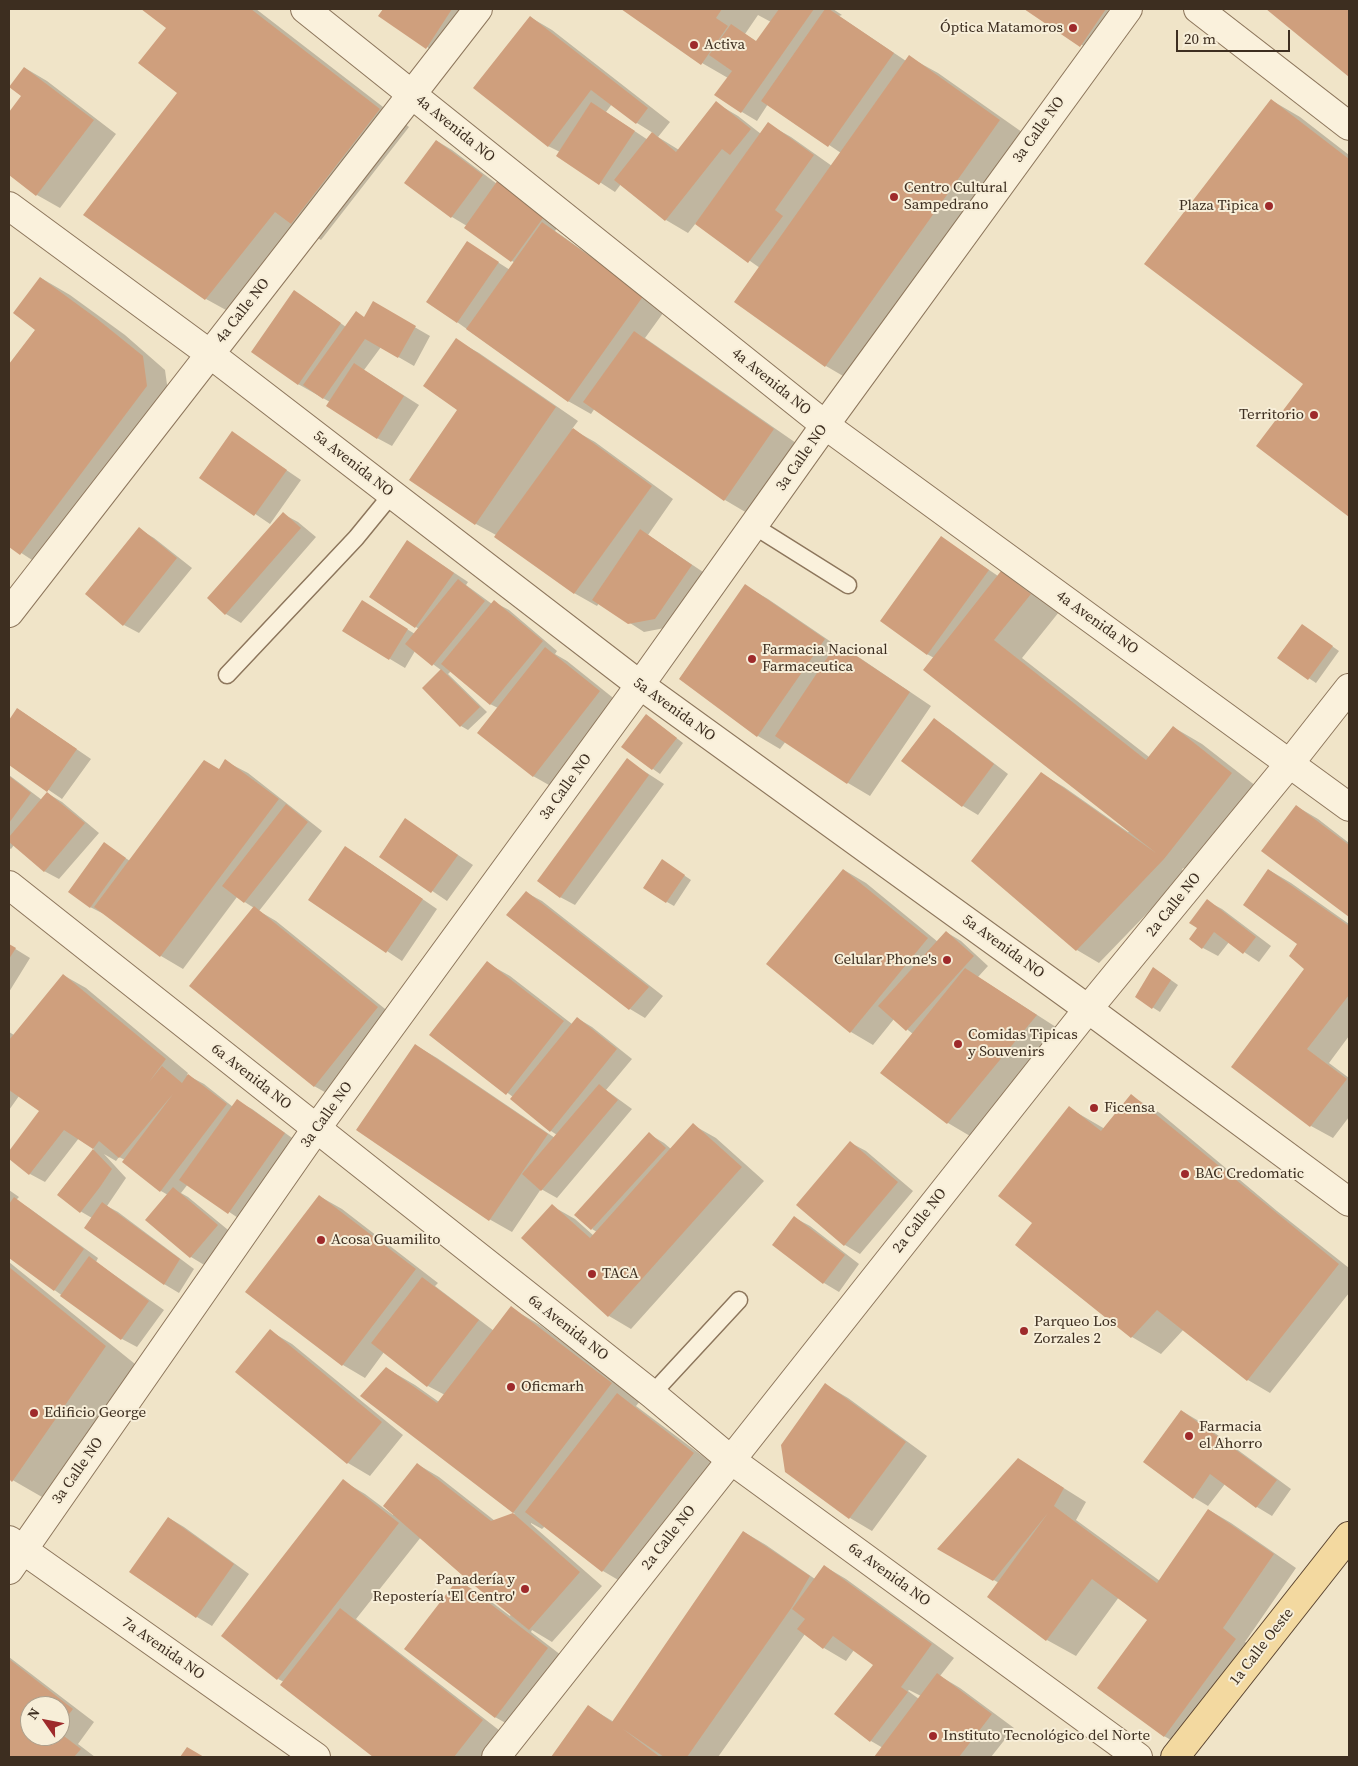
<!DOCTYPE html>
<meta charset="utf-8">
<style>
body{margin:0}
#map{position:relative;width:1358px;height:1766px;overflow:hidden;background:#f0e4c8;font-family:"Source Serif 4",serif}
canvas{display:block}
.frame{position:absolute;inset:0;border:10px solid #3d2e20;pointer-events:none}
.north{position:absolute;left:20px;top:1696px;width:50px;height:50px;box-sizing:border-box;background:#f7eed8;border:1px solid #ada18e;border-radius:50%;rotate:303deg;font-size:14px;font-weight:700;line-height:20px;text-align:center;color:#3d2e20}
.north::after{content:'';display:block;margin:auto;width:18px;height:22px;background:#9e2a2b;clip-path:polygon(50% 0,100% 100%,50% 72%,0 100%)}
.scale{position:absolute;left:1176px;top:30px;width:114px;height:22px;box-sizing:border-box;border:2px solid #3d2e20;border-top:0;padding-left:6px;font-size:15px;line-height:18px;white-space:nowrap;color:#3d2e20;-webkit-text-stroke:4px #f7eed8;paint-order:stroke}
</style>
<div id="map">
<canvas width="1358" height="1766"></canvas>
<div class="frame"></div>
<div class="north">N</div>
<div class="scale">20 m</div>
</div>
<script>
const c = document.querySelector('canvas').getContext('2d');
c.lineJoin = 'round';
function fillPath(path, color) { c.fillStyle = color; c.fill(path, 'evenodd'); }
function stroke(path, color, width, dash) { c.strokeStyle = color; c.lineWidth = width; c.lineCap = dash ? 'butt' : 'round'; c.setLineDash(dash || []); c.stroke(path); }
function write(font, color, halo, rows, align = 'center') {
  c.font = font + ' "Source Serif 4",serif'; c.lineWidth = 4; c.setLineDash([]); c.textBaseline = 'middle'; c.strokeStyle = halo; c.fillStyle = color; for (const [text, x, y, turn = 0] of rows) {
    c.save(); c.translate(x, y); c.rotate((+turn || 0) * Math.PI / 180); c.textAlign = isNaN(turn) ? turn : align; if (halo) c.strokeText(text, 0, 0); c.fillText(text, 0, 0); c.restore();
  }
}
fillPath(new Path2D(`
 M143,9H256L409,127L321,240L303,229L235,315L206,299L179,93L168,28Z
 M384,9H473L441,56L379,16Z
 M623,9H833L842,15L839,16L906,61L909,57L938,73L1029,137L855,383L826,366L736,302L760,268L696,223L688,233L666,220L621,184L615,192L558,155L560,152L548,146L530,17L552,30L670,122L658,137L679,150L716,103L738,116L761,134L768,124L791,137L832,166L841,153L768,104L757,121L742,112L716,95L728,78L702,63ZM758,15L771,22L757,42L745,34ZM612,104L637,123L653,133L648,140L606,112Z
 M1026,9H1106L1120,19L1096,54Z
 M1268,9H1349V75Z
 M25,68L47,81L116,134L60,208L37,195L9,174V114L23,96Z
 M1271,100L1300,117L1349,155V515L1258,446L1305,384Z
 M437,141L452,150L497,184L560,223L555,231L666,309L645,338L796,443L747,513L725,500L595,408L591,414L568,401L457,322L468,243L510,270L515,263L465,228L467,226L452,217L406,183Z
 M41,278L70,295L125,335L165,370L169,399L49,571L9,545V366L36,329Z
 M309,301L346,327L365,318L373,303L430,336L414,366L381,347L364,370L419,405L392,446L377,438L330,402L298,384Z
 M456,340L479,353L578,421L572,429L595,442L673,499L648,535L706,574L670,627L644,632L599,603L597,606L574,593L496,535L476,524L411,479L459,410Z
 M232,433L301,480L270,524L201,477Z
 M283,514L298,522L316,537L241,623L226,614L208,598Z
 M139,529L154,538L192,568L139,633L124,625Z
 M942,538L998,576L1001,572L1030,589L1059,612L1022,658L1149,757L1173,727L1202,744L1261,790L1194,875L1183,868L1182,870L1186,873L1099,963L1077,950L1042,774L1064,787L1128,832L1130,831L934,658L927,654Z
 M408,542L468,582L466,585L492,604L494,602L509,610L557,651L555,654L567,661L622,705L556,789L533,776L498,708L490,704L451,671L448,674L487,712L468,730L461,726L441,670L415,651L405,668L390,659L377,611L415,634L419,629L371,597Z
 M746,586L768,599L837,646L838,645L860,658L931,706L870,796L848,783L786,741L780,749L758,736L680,678Z
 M1309,630L1339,651L1316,683L1279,658Z
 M18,709L91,759L62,799L9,763V722Z
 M653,720L683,743L660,774L622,747Z
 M934,720L949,729L1008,774L978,815L963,806L903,761Z
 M627,760L664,784L575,905L560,897Z
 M225,761L248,773L322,831L259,911L276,921L400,1021L337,1099L314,1086L254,908L237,897L183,969L161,956L106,915L90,907L104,844L130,861L220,770Z
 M9,775L42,800L47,793L62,802L99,833L59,879L44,871L14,845L11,849L9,848Z
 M1296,806L1318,819L1349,843V916L1263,851Z
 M406,820L473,865L447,901L381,856Z
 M360,856L437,909L402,961L310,900Z
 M669,865L691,880L674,906L667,902Z
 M844,870L866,883L938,942L946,932L961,941L988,966L978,977L1059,1029L970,1136L948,1123L882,1072L913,1034L894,1019L873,1045L851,1032Z
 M1269,870L1291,883L1349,924V1036L1329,1063L1349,1078V1117L1333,1138L1311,1126L1233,1067L1306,969L1299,944Z
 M527,893L542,901L663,996L645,1018L630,1009L508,915Z
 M1207,901L1222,909L1271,946L1259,962L1229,942L1218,956L1203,948L1198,928Z
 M9,945L30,958L9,992Z
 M487,963L510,976L572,1024L577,1018L592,1027L632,1059L606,1090L632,1109L557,1198L541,1189L512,1232L489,1219L415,1045L437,1058L555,1138L557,1135L551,1131L513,1097L431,1035Z
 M1161,973L1178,985L1160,1012L1136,997Z
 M63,975L86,988L188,1073L187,1075L204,1084L233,1107L237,1101L252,1109L299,1143L244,1222L188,1184L181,1193L188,1197L233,1234L206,1266L191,1257L147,1220L168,1195L161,1191L125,1160L119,1157L116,1161L104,1154L126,1178L107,1206L118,1212L194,1269L179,1293L164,1284L86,1227L92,1218L80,1211L58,1194L94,1149L79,1138L45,1182L30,1174L9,1157V1153L41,1111L19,1096L9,1110V1032L14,1035Z
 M1131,1096L1160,1113L1277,1211L1349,1268V1293L1270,1393L1248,1380L1184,1329L1161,1354L1132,1337L1034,1223L1069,1108L1105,1129Z
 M693,1125L716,1138L764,1181L631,1329L609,1316L552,1206L575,1219L594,1236L597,1232L592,1229L649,1134L664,1143L671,1149Z
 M851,1143L866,1151L913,1191L860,1254L845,1245Z
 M9,1190L19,1197L16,1200L29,1208L98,1258L96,1262L164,1310L137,1347L122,1339L9,1257Z
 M319,1196L342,1209L438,1283L435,1286L494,1331L511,1308L540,1325L640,1401L636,1406L716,1466L625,1584L603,1571L545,1526L542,1529L531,1523V1524L602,1586L552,1642L532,1630L531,1632L570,1662L518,1730L495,1717L458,1581L481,1594L510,1616L511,1614L421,1537L356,1619L504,1734L486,1757H375L282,1685L284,1682L278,1679L343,1481L365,1494L393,1515L417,1464L439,1477L495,1521L515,1514L362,1396L386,1368L415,1385L439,1402L445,1395L428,1386L384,1352L365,1378L343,1365Z
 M795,1218L810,1226L859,1264L839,1292L824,1283Z
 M9,1262L135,1364L42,1497L9,1478Z
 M270,1331L292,1344L403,1435L370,1476L348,1463L237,1372Z
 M826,1385L848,1398L927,1456L872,1531L850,1518Z
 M1182,1411L1197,1420L1291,1489L1272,1516L1257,1507L1225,1484L1208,1506L1193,1497Z
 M1019,1460L1086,1502L1076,1520L1160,1581L1209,1510L1231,1523L1296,1568L1245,1642L1252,1647L1193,1753L1164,1736L1149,1620L1119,1597L1076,1656L1047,1640L999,1583L939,1548Z
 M169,1518L184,1527L249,1574L212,1626L197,1617L131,1571Z
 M744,1532L766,1545L815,1579L824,1566L846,1579L954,1658L940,1676L960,1688L1014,1728L991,1757H876L883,1748L871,1741L874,1665L854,1650L846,1661L824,1648L805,1634L718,1757H552L589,1707L614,1722ZM909,1690L921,1696L919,1699L908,1691Z
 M9,1657L94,1722L78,1744L95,1757H9ZM30,1706H60V1736H30Z`), '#0003');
fillPath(new Path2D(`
 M141,9H251L380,109L291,224L275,212L205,300L83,215L177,93L138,63L166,28Z
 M383,9H452L426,49L378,16Z
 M621,9H722L716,18L728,26L701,65Z
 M779,9H814L741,113L714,95L732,71L709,55L731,24L756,41Z
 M825,9H829L894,53L828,147L761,101Z
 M1024,9H1106L1080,47Z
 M1266,9H1349V77Z
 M530,16L648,108L636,124L591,90L548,147L473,88Z
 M909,55L1000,120L825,367L734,302Z
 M24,67L94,120L36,196L9,175V112L21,96L9,87Z
 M1271,99L1349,159V517L1256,446L1303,384L1144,264Z
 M716,101L751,129L730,155L722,149L665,221L614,180L652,132L676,152Z
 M591,102L635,131L599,185L556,156Z
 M768,122L814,155L775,210L783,216L748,263L695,224Z
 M436,140L483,175L451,218L404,183Z
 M498,180L546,214L511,262L464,228Z
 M542,222L644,295L568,402L466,329Z
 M467,241L499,262L457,323L426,302Z
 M40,277L96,318L143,356L147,386L20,555L9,547V364L35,330L13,313Z
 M294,290L341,323L298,385L251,352Z
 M373,301L416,326L398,358L365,339L323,399L303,385L356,311L364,317Z
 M634,331L774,429L724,501L583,402Z
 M456,338L556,407L475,525L409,480L457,410L423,386Z
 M354,363L404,396L377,439L326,406Z
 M573,428L652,486L574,594L494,537Z
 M232,431L287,470L254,516L199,478Z
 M283,512L301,528L225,615L207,598Z
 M139,527L177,558L123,626L85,594Z
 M640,529L692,565L655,619L628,624L592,600Z
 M941,536L989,570L927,655L880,621Z
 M407,540L454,573L415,628L369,597Z
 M1001,571L1031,594L994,640L1146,760L1173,726L1232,773L1164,859L1076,951L971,861L1041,772L1156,853L923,670Z
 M458,579L485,601L432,666L405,644Z
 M745,584L825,639L757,737L679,679Z
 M362,600L408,629L389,660L342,631Z
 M494,600L543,641L490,705L441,664Z
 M1302,624L1333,646L1308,680L1277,658Z
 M837,643L910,692L847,784L775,736Z
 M545,647L600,691L533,777L477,733Z
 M441,669L480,707L460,727L422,688Z
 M17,708L77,749L47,792L85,823L44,872L9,842V837L47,792L9,765V720Z
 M646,714L677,738L652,770L621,747Z
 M934,718L994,764L962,807L901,761Z
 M627,758L649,775L560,898L537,881Z
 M225,759L279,799L160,957L94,907L204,760L219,769Z
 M9,776L31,793L9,823Z
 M286,804L308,822L244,903L222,886Z
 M1296,805L1349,845V917L1261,851Z
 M405,818L458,855L431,893L379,857Z
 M104,842L126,858L90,908L68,892Z
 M345,846L423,899L386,953L308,900Z
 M662,859L685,875L666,903L643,888Z
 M843,869L928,938L850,1033L766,964Z
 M1268,869L1349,926V995L1307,1049L1347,1079L1310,1127L1231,1067L1304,969L1289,956L1297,944L1243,905Z
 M526,891L649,987L629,1010L506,915Z
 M1207,899L1256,937L1243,954L1214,932L1202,949L1189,939L1197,928L1189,923Z
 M254,906L378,1007L314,1087L189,986Z
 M946,931L974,956L906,1031L878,1006Z
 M9,944L16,948L9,959Z
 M487,961L564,1021L506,1095L429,1035Z
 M1153,967L1171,980L1152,1009L1135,997Z
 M965,968L1037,1015L947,1124L880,1073Z
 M63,974L166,1059L149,1082L162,1066L182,1083L188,1074L227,1104L160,1192L122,1162L173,1094L119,1158L99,1141L93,1149L64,1130L29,1175L9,1159V1151L39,1111L9,1090V1040Z
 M577,1017L617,1049L550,1132L510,1099Z
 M415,1044L548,1134L489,1221L356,1130Z
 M599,1084L618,1100L541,1191L522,1174Z
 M1131,1094L1339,1264L1247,1381L1157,1310L1131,1338L1015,1245L1032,1223L998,1196L1069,1106L1101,1131Z
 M237,1099L285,1133L228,1214L179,1180Z
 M693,1123L742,1167L608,1317L521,1238L552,1204L590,1238Z
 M649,1132L666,1148L591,1230L574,1215Z
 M850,1141L898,1182L844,1246L796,1205Z
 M93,1149L112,1169L100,1187L80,1213L57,1195Z
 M173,1187L218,1225L190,1258L145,1220Z
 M319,1195L416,1269L342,1366L245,1292Z
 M14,1197L84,1249L54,1291L9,1258V1204Z
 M102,1202L180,1259L164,1285L84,1228Z
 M794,1216L845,1255L823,1284L772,1245Z
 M89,1256L149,1301L121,1340L60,1296Z
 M9,1267L106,1346L12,1482L9,1479Z
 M422,1277L479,1320L427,1387L371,1343Z
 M511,1306L612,1383L513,1513L360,1396L386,1367L437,1403Z
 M270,1329L382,1422L347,1464L235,1372Z
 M825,1383L906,1442L849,1519L785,1472L781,1445Z
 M617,1393L694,1453L602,1572L525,1512Z
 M1181,1410L1277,1480L1256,1508L1210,1474L1193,1499L1143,1462Z
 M1018,1458L1064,1488L1054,1506L1157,1583L1208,1509L1274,1554L1223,1628L1236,1639L1164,1737L1097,1688L1147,1620L1092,1579L1046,1641L987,1597L1048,1513L993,1581L937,1549Z
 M417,1463L491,1521L513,1513L580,1572L529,1630L470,1582L383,1506Z
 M343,1479L399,1523L277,1680L221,1636Z
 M168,1517L234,1564L196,1618L129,1572Z
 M743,1531L810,1576L792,1607L687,1757H664L623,1729L660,1757H551L588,1705L612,1722Z
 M824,1565L932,1644L901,1687L908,1692L870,1742L834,1714L873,1665L833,1636L823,1649L797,1629L805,1619L792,1609Z
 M458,1579L548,1648L495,1718L404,1649Z
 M340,1608L483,1720L454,1757H373L280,1685Z
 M9,1659L73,1709L60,1726V1706H30V1736H60V1733L81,1749L74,1757H9Z
 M937,1673L992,1714L959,1757H874Z
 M187,1747L204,1757H180Z`), '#cf9f7d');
const service = new Path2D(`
 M754,526L848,585
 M227,675L356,538L392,494
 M652,1394L739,1300`);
const minor = new Path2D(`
 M305,9L825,425L1349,807
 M9,206L210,354L640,685L1088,1009L1349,1202
 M9,613L478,9
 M9,1540L316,1757
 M9,1570L316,1129L640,685L825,425L1128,9
 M496,1757L1088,1009L1290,763L1349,688`);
const tertiary = new Path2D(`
 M1198,9L1349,126
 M9,885L652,1394L731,1460L1138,1757`);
const primary = new Path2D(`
 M1175,1757L1349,1536`);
stroke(service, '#8d765c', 19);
stroke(minor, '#8d765c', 30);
stroke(tertiary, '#8d765c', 30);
stroke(primary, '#5b4430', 30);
stroke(service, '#faf1dc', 16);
stroke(minor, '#faf1dc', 28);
stroke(tertiary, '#faf1dc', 28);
stroke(primary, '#f3d9a0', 28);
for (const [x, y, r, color] of [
 [1073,28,5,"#9e2a2b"],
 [694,45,5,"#9e2a2b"],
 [894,197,5,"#9e2a2b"],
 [1269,206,5,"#9e2a2b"],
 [1314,415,5,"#9e2a2b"],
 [752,659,5,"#9e2a2b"],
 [947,960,5,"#9e2a2b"],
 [958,1044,5,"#9e2a2b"],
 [1094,1108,5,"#9e2a2b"],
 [1185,1174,5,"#9e2a2b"],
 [321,1240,5,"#9e2a2b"],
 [592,1274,5,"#9e2a2b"],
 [1024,1331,5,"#9e2a2b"],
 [511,1387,5,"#9e2a2b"],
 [34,1413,5,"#9e2a2b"],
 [1189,1436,5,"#9e2a2b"],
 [525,1589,5,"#9e2a2b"],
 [933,1736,5,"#9e2a2b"]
]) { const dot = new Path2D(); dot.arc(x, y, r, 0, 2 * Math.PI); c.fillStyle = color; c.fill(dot); stroke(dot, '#f7eed8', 2); }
write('15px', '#3d2e20', '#f7eed8', [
 ["Óptica Matamoros",1063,28,"right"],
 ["Activa",704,45],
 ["Centro Cultural",904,188],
 ["Sampedrano",904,205],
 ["Plaza Tipica",1259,206,"right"],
 ["Territorio",1304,415,"right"],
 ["Farmacia Nacional",762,650],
 ["Farmaceutica",762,667],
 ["Celular Phone's",937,960,"right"],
 ["Comidas Tipicas",968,1035],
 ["y Souvenirs",968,1052],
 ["Ficensa",1104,1108],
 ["BAC Credomatic",1195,1174],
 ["Acosa Guamilito",331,1240],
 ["TACA",602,1274],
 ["Parqueo Los",1034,1322],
 ["Zorzales 2",1034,1339],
 ["Oficmarh",521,1387],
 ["Edificio George",44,1413],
 ["Farmacia",1199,1427],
 ["el Ahorro",1199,1444],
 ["Panadería y",515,1580,"right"],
 ["Repostería 'El Centro'",515,1597,"right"],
 ["Instituto Tecnológico del Norte",943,1736]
], 'left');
write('15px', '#3d2e20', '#f7eed8', [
 ["4a Avenida NO",455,129,39],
 ["3a Calle NO",1039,130,-54],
 ["4a Calle NO",243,311,-52],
 ["4a Avenida NO",771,382,39],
 ["3a Calle NO",802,458,-55],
 ["5a Avenida NO",353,464,38],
 ["4a Avenida NO",1097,623,36],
 ["5a Avenida NO",674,710,36],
 ["3a Calle NO",566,787,-54],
 ["2a Calle NO",1174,905,-51],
 ["5a Avenida NO",1003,947,36],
 ["6a Avenida NO",251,1077,38],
 ["3a Calle NO",327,1115,-54],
 ["2a Calle NO",920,1221,-52],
 ["6a Avenida NO",568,1328,38],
 ["3a Calle NO",78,1471,-55],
 ["2a Calle NO",669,1538,-52],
 ["6a Avenida NO",889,1575,36],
 ["1a Calle Oeste",1262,1647,-52],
 ["7a Avenida NO",163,1649,35]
]);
</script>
